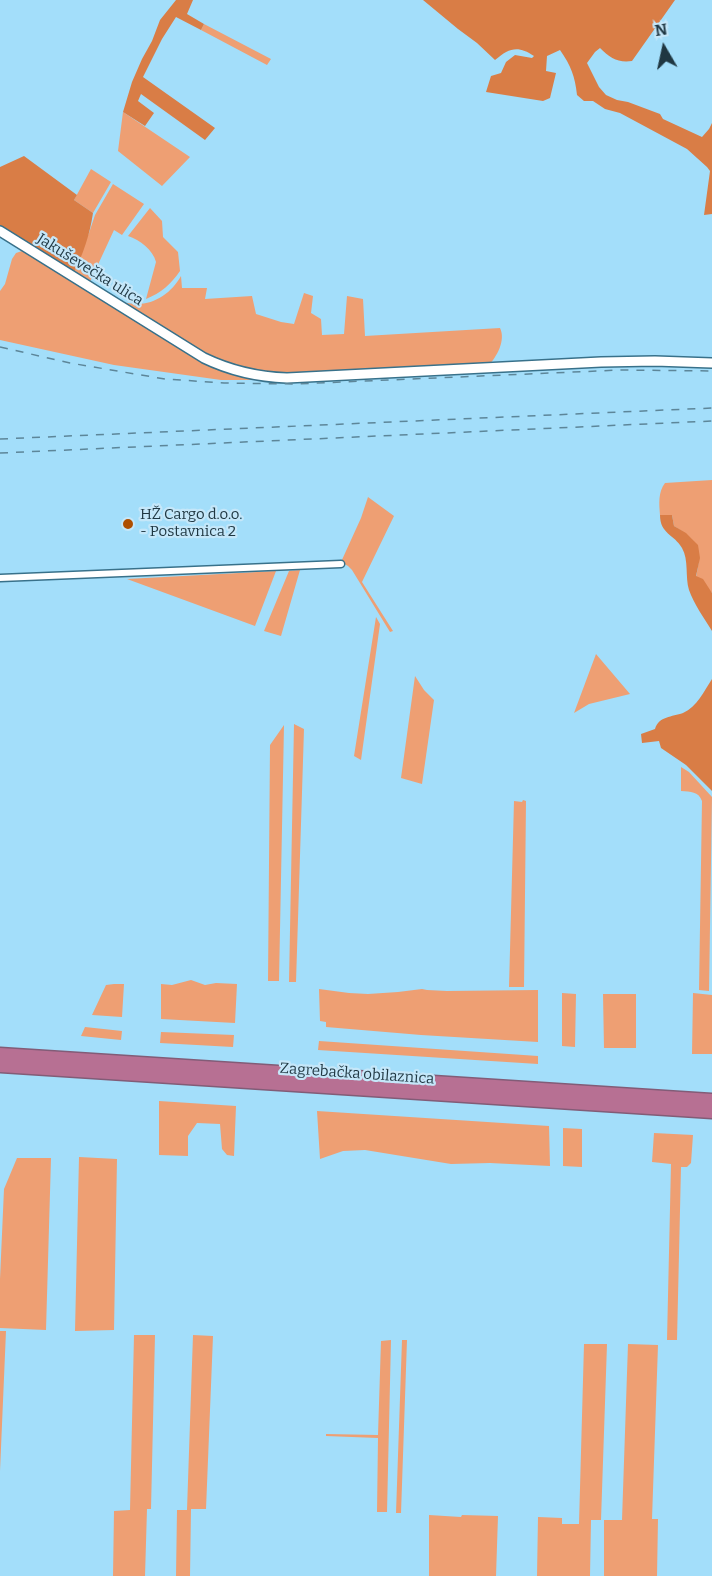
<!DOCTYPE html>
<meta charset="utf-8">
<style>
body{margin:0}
#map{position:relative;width:712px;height:1576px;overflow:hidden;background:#a3defa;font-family:Bitter,serif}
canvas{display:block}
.north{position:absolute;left:634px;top:18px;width:60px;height:60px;-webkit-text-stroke:4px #c5e7f9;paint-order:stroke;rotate:351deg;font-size:16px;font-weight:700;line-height:24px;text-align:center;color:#1f3742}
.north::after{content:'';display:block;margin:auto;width:21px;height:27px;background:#1f3742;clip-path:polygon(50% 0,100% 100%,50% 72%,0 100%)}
</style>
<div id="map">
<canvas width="712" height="1576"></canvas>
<div class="north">N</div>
</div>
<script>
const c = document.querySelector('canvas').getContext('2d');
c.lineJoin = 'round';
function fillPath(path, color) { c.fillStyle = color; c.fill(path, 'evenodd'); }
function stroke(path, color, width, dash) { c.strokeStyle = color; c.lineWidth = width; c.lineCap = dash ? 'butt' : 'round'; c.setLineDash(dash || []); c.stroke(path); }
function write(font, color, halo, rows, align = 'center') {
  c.font = font + ' Bitter,serif'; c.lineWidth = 4.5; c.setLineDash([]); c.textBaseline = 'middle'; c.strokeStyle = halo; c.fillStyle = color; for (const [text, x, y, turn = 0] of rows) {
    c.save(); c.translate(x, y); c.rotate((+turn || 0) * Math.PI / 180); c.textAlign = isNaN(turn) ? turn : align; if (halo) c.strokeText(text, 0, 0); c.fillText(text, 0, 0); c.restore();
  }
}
fillPath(new Path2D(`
 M204,24L271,59L267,65L201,30Z
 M123,112L190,157L162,186L118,151Z
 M91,169L111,182L93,213L74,200Z
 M113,184L144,204L122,235L114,230L89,284L70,272L89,233L95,215Z
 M150,208L162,221L163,237L178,252L180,271C171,284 161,293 146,299L156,262C153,250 140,240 128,236Z
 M25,250L207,362L277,380H221L114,365L0,340V291L5,284L12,259L16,253Z
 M181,276L182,288H207L205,299L252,296L256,314L281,322L294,324L304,293L313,296L311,313L321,319L322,335L344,334L347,296L363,299L365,336L500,328C506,340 497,357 488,366L289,375L245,370L208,356L117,302C124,302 131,304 137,304C156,304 172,292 181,276Z
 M712,480V593L696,577C703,548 698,541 674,526L672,515H660C659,504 658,492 665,483Z
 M368,497L394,516L362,582L393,631L390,632L352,570L348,566L341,562L361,518Z
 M300,570L281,636L264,631L289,571Z
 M276,571L255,626L127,579Z
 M376,617L380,624L361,760L354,756Z
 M596,654L630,694L589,704L574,713Z
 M415,676L424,690L434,700L422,784L401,778Z
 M294,724L304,729L296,982H289Z
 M284,725L279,981H268L270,745Z
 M681,767L689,772L712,797L709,991L699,990L702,801C698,791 691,792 681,791Z
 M523,800L526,801L524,987H509L514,801L522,802Z
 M191,980L205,985L216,983L237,984L235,1023L161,1019V984L172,985Z
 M114,984H124L122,1017L92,1015L106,985Z
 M319,989L349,993L368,994L398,992L422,989L427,990L447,991L538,990V1042L421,1035L326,1027V1022L320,1021Z
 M562,993L576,994L575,1047L562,1046Z
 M693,993L712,995V1054H692Z
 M603,994H636V1048H604Z
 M85,1027L122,1031L121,1040L81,1036Z
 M161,1032L234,1035L233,1047L160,1043Z
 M319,1041L538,1056V1064L318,1050Z
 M159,1101L236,1106L234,1156L227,1155L222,1149L220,1124L197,1123L188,1136V1156L159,1155Z
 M317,1111L549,1126L550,1166L490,1163L451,1164L365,1150L343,1151L320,1159Z
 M563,1128L582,1129V1167L563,1166Z
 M654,1133L693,1135L691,1163L687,1167H681L677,1340H667L671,1164L652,1162Z
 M79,1157L117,1159L114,1330L75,1331Z
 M17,1158H51L46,1330L0,1328V1279L4,1189Z
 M0,1331H6L0,1471Z
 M134,1335H155L151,1509H147L145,1576H113L114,1511L130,1510Z
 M193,1335L213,1336L206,1509H191L190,1576H176L177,1510H187Z
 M391,1340L387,1512H377L378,1438L326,1436V1434L378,1435L381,1341Z
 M402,1340H407L401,1513H396Z
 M584,1344H607L601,1520H591L590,1576H537L538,1517L562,1518V1524H579Z
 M628,1344L658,1345L652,1519H658L657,1576H604V1520H622Z
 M429,1515L461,1517L462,1515L498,1516L496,1576H429Z`), '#ee9f73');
fillPath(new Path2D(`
 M176,0H193L187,14L204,24L201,30L176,17L162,39L143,77L215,128L205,140L141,94L138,101L154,113L145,126L123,112L132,82L142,59L152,41L160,20Z
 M423,0H675L632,61C618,63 610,58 600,48L595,52L587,63L599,87L606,95L617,100L628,102L660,114L663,119L702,137L709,129L712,123V214L704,215L710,171L707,167L687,149L620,113L605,109L593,101H584L577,95C575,76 571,66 560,50L547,56L546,71L556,73L550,98L543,101L486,92L491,76L501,73L506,62L515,55L532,58L534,56C518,45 509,48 495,60L477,43L458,29Z
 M24,156L77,195L74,200L93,213C90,234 83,255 73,274L0,227V167Z
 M660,515H672L674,526L686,533L698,545L700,558L696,576L703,579L712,593V631C704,618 694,604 689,590C685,577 689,560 682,548C674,534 660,534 660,515Z
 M712,679V791L686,765L661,748L659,741L642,743L641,734L655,729C659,716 672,717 683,713C697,707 704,691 712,679Z`), '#d97d46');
const street = new Path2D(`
 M0,578L341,564`);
const secondary = new Path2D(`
 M0,231L204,358C231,371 257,377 287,378L601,362L655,361L712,363`);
const highway = new Path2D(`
 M0,1054L712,1100
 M0,1066L712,1112`);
stroke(street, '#38718a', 9);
stroke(secondary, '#38718a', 12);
stroke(highway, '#825c77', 15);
stroke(street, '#fff', 6);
stroke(secondary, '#fff', 9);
stroke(highway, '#b77093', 12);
stroke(new Path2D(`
 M0,347L70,363L135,374L165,379L224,383L295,384L621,370L712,371
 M0,439L712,408
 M0,453L712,421`), '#5d8699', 1.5, [8, 8]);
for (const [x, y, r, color] of [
 [128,524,6,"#ae4f00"]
]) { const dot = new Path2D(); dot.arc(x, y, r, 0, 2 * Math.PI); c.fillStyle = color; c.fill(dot); stroke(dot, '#c5e7f9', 2); }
write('15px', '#1f3742', '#c5e7f9', [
 ["Jakuševečka ulica",90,270,32],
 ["Zagrebačka obilaznica",357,1074,4]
]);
write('15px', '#1f3742', '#c5e7f9', [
 ["HŽ Cargo d.o.o.",140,515],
 ["- Postavnica 2",140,532]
], 'left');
</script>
